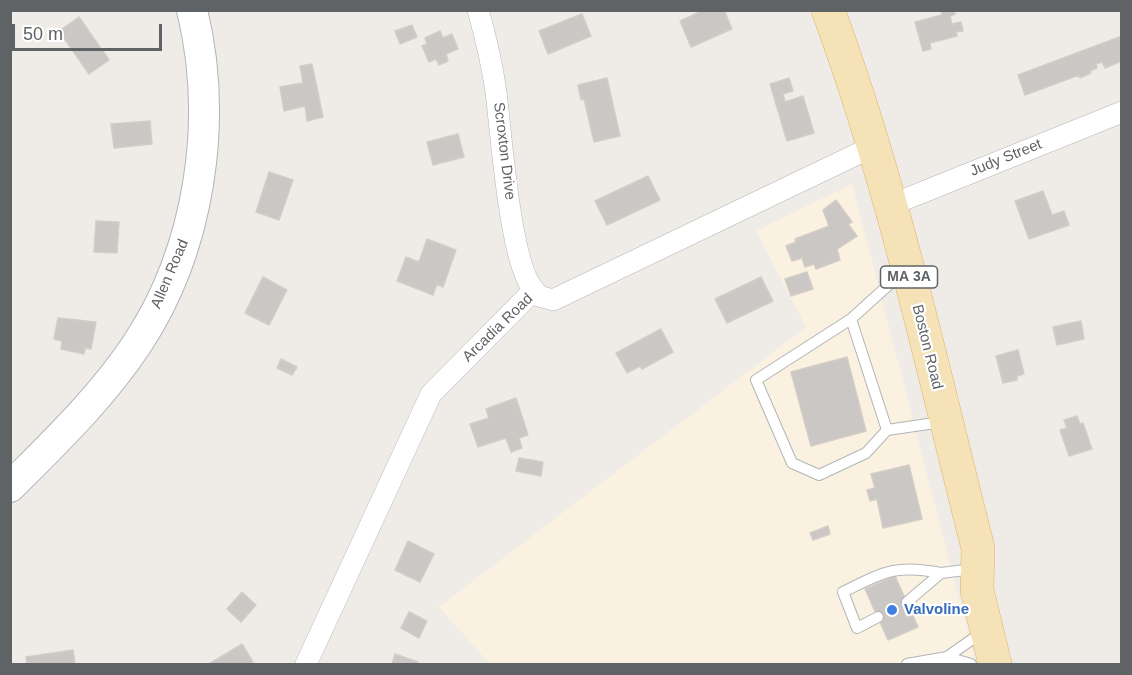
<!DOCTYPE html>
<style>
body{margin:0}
#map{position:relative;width:1132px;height:675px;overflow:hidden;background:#efece7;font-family:Helvetica,sans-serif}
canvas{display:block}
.frame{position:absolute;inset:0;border:12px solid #5f6365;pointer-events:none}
.scale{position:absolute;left:12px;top:24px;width:150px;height:27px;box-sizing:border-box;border:3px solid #5f6365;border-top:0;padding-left:8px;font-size:18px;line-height:21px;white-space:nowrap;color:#5f6365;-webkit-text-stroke:4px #fff;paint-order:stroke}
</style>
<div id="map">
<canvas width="1132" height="675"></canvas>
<div class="frame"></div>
<div class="scale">50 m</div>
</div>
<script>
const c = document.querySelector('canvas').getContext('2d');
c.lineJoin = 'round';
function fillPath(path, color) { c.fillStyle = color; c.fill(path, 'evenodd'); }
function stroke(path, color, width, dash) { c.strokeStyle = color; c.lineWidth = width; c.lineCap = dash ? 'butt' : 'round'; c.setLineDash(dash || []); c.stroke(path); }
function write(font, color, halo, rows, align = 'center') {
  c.font = font + ' Helvetica,sans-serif'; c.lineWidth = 4.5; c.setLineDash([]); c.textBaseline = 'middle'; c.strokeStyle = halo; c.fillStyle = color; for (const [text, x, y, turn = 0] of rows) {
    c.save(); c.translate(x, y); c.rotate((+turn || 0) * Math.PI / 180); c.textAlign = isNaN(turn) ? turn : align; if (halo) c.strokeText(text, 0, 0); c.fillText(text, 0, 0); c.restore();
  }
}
fillPath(new Path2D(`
 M852,184L976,664H490L439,607L806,327L756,231Z`), '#faf1e1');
const building = new Path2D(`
 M704,10H724L732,29L691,47L680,21Z
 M941,10H954L955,14L950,16L952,24L961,22L963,31L956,32L957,36L930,43L931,49L923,51L915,22L942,15Z
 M582,14L591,36L548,54L539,31Z
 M79,17L109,60L89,74L59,31Z
 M412,25L417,37L400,44L395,31Z
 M440,31L443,38L452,34L458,49L446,54L448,61L439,65L436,59L429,62L422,46L427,44L425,38Z
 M1122,36V61L1105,68L1102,62L1096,64L1097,68L1090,71L1091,73L1080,78L1079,75L1025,95L1018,75Z
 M312,64L323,117L307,121L305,106L284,111L280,87L303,83L300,66Z
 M607,78L620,136L594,142L584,99L581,100L578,85Z
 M789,78L793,91L783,94L785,102L803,96L814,133L787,141L770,84Z
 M150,121L152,144L114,148L111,124Z
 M458,134L464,157L433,165L427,142Z
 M269,172L293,180L279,220L256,212Z
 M648,176L660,200L607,225L595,201Z
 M1043,191L1052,215L1064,211L1069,225L1029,239L1015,201Z
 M836,200L852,222L848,224L857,236L837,249L840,260L816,269L814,264L805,267L802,258L792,261L786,246L796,242L795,239L829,226L823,210Z
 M96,221L119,222L117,253L94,252Z
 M427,239L456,250L443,287L437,284L433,295L397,281L406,257L419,262Z
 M807,272L813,289L791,296L785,279Z
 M263,277L287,290L269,325L245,313Z
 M761,277L773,301L727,323L715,299Z
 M58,318L96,322L91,349L85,348L84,354L61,349L62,341L54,339Z
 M1081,321L1084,339L1057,345L1053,327Z
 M661,329L673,352L642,369L640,366L627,373L616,353Z
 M1018,350L1024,374L1017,376V380L1003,383L996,356Z
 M847,357L866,431L811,446L791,372Z
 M281,359L297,367L292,375L277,368Z
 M516,398L528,435L519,438L522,448L511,452L506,438L478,447L470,424L489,418L486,409Z
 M1077,416L1080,424L1083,423L1092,449L1069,456L1060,430L1067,428L1064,420Z
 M519,458L543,462L541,476L516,471Z
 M909,465L922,519L883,528L877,499L870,501L867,490L875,488L871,474Z
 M828,526L830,534L813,540L810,533Z
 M408,541L434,554L420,582L395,570Z
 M895,576L918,627L888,640L865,589Z
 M242,592L256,605L241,622L227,609Z
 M409,612L427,621L419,638L401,628Z
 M242,644L253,662L249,664H209Z
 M73,650L75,664H27L26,657Z
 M395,654L418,662L417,664H392Z`);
fillPath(building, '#cac7c4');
stroke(building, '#d3cdc6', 1.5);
const lane = new Path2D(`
 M904,271L851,319L756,380L792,463L819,475L866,453L887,430L942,422
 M851,319L887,430
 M941,573L973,569
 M878,617L857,628L843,592C884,572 895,564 941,573L907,602
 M907,664L947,657L949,664
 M971,664L947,657L984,631`);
const street = new Path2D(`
 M478,10C486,38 492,64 496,92C501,131 510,265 534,290
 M891,205L1122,112
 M306,664L431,394L534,290L539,296L553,300L874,146`);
const secondary = new Path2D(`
 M10,487C55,442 102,397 137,344C200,249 219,120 192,10`);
const primary = new Path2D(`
 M828,10C893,185 932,368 978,548L977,590L995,664`);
stroke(lane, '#b2b5b7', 12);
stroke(street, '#b2b5b7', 22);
stroke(secondary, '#b1b5b8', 32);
stroke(primary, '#e0b16e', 34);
stroke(lane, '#fff', 10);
stroke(street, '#fff', 21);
stroke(secondary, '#fff', 30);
stroke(primary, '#f5e2b6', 33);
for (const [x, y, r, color] of [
 [892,610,6,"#3f7fe0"]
]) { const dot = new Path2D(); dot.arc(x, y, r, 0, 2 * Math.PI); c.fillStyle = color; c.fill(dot); stroke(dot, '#fff', 2); }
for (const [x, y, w] of [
 [909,277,57]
]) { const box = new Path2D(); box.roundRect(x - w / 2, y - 11, w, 22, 4.5); c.fillStyle = '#fff'; c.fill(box); stroke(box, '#5f6365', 1.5); }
write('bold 14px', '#5f6365', null, [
 ["MA 3A",909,277]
]);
write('15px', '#5f6365', '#fff', [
 ["Scroxton Drive",504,151,83],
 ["Judy Street",1006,158,-22],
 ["Allen Road",170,274,-67],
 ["Arcadia Road",498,328,-44],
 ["Boston Road",927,347,76]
]);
write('bold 15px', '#366cbe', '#fff', [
 ["Valvoline",904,610]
], 'left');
</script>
